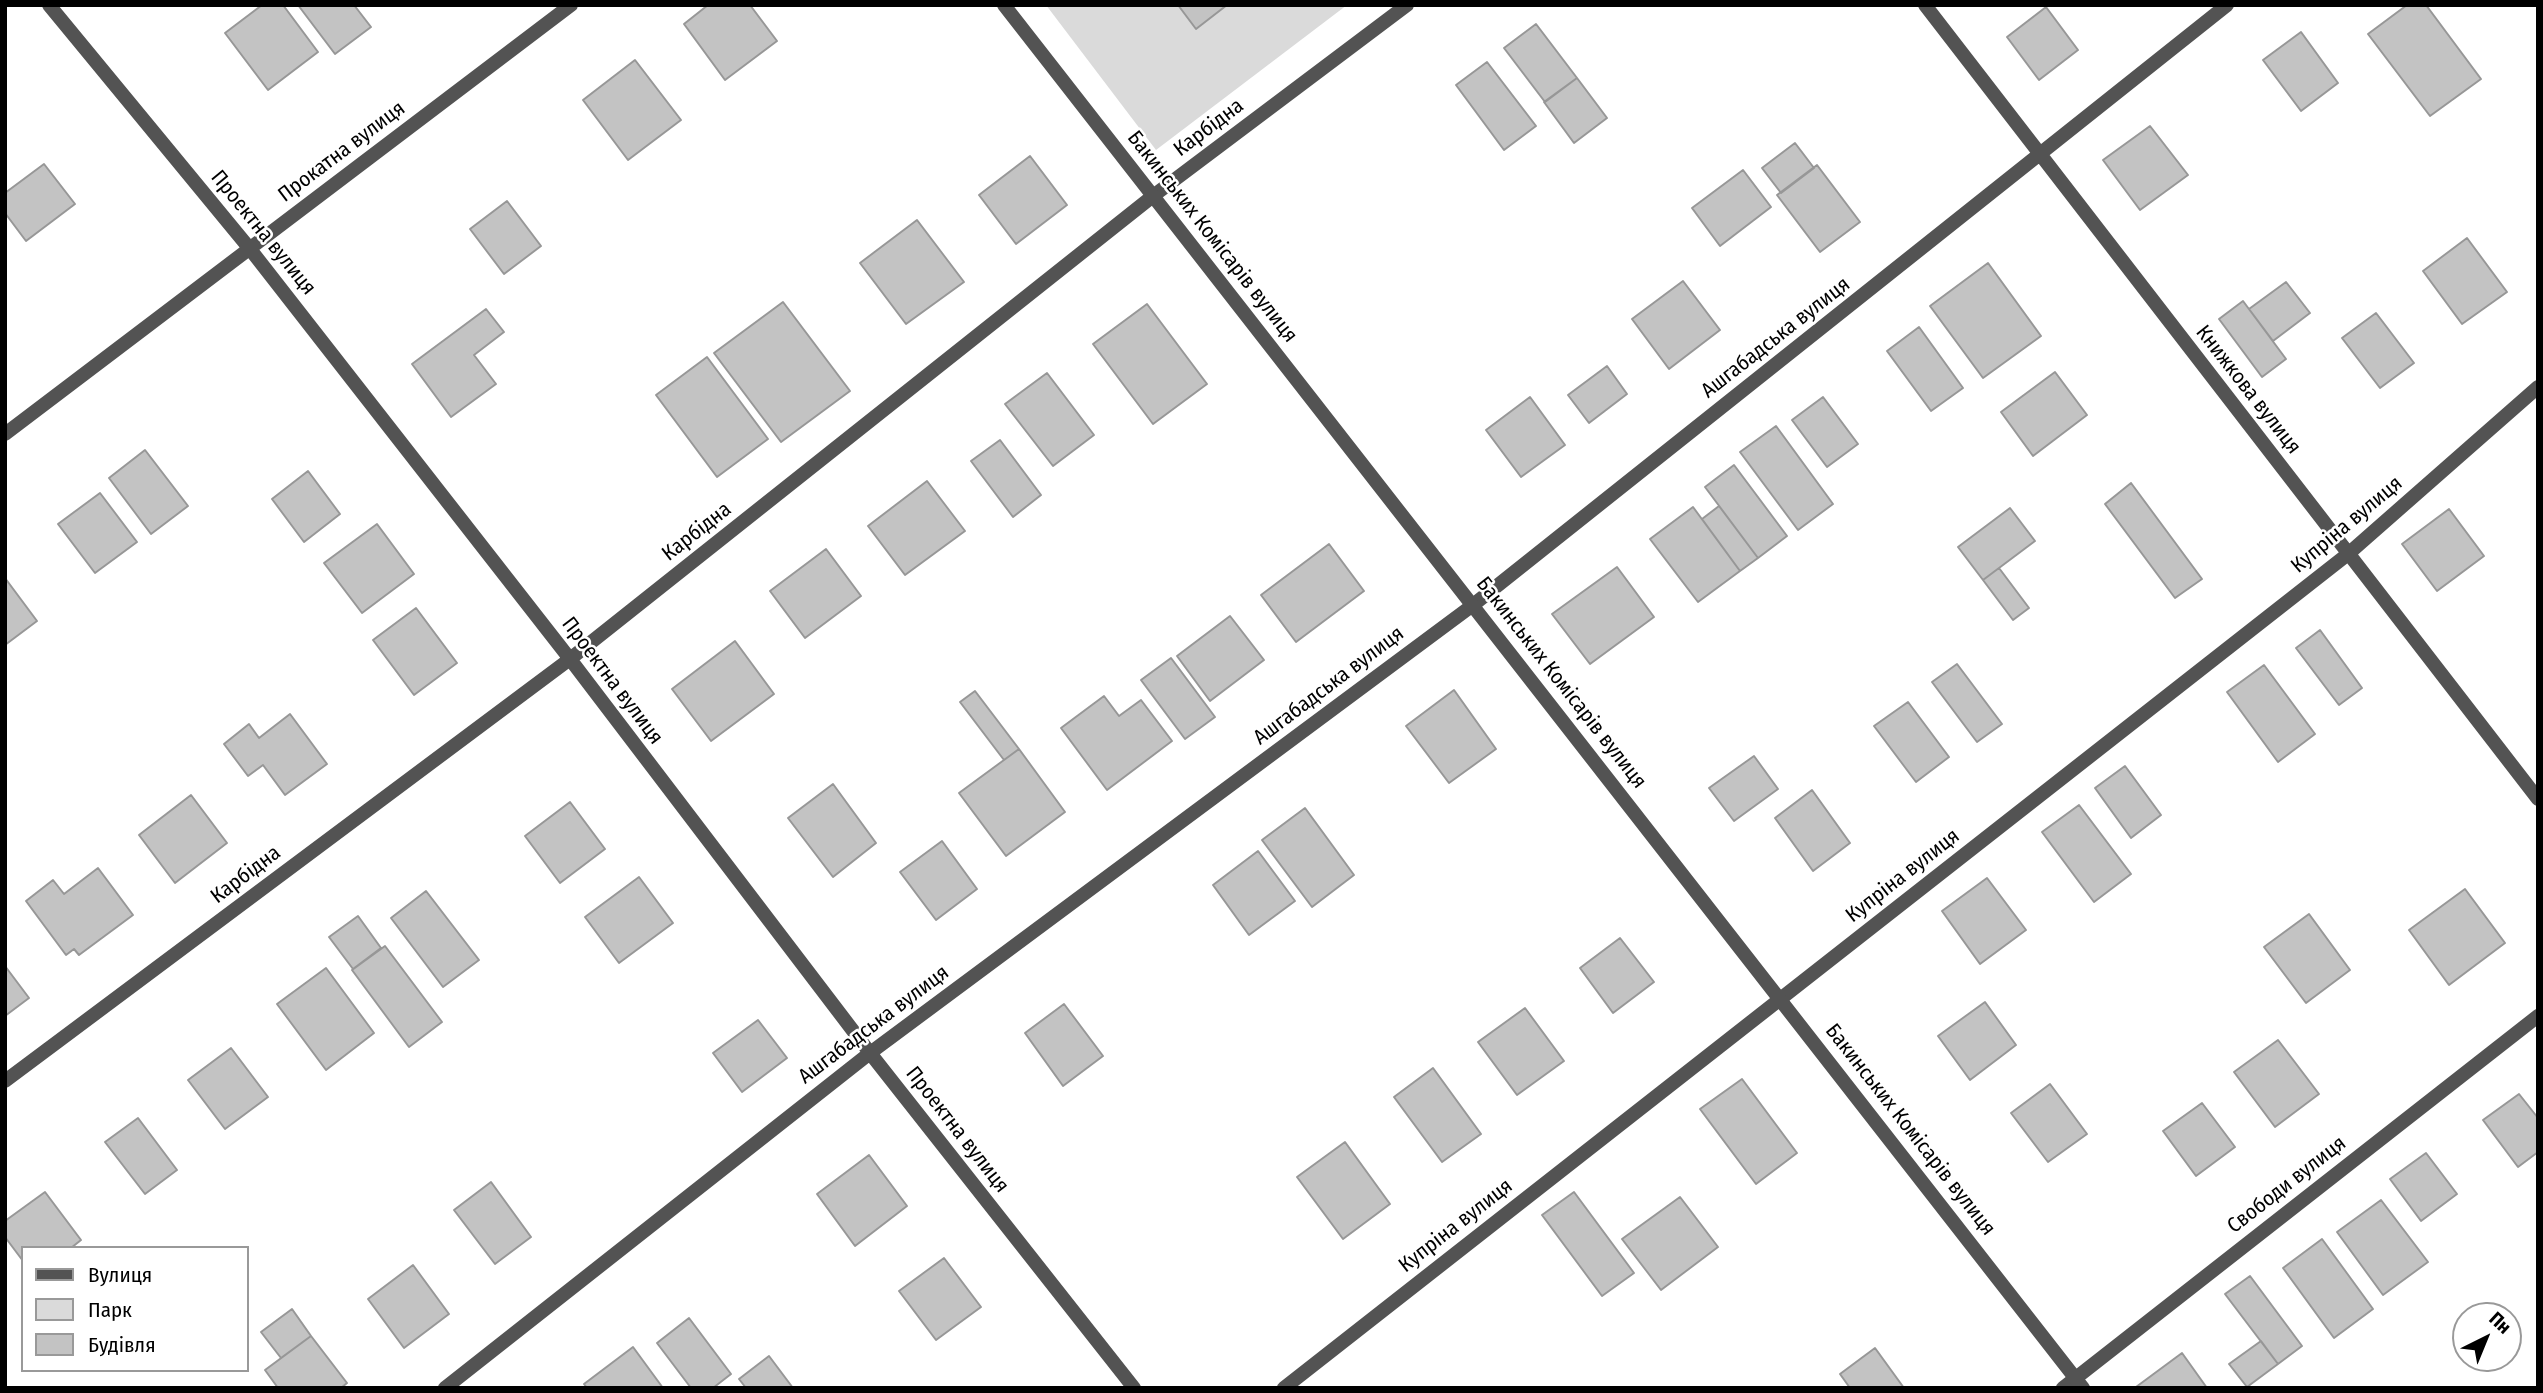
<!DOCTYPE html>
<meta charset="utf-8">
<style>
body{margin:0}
#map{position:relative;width:2543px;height:1393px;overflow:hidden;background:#fff;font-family:"Fira Sans Condensed",sans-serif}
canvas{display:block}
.frame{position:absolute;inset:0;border:7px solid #000;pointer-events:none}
.legend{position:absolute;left:21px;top:1246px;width:228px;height:126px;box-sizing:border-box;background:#fff;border:2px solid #999;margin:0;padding:9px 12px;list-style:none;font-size:21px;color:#000}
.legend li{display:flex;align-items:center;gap:14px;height:35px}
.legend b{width:35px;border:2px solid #999}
.north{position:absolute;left:2452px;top:1302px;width:70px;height:70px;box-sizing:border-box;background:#fff;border:2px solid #999;border-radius:50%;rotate:43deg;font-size:19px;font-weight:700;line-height:28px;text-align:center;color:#000}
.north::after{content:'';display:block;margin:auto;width:24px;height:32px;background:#000;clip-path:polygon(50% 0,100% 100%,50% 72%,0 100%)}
</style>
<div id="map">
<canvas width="2543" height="1393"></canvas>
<div class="frame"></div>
<ul class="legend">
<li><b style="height:9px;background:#535353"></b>Вулиця</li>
<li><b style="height:19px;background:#dadada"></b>Парк</li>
<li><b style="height:19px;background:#c3c3c3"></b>Будівля</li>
</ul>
<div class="north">Пн</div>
</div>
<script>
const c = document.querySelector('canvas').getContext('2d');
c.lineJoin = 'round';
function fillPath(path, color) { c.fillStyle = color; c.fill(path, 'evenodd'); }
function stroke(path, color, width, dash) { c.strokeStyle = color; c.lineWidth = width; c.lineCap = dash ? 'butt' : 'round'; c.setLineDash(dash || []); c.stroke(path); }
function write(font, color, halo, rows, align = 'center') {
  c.font = font + ' "Fira Sans Condensed",sans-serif'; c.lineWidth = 5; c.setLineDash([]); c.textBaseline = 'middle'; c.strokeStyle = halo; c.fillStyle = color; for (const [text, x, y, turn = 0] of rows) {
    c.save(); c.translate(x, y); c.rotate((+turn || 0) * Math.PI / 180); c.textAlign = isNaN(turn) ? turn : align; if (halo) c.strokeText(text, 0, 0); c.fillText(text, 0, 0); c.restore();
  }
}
fillPath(new Path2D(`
 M1046,5H1347L1156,150Z`), '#dadada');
const building = new Path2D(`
 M262,5H283L318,52L268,90L225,33Z
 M298,5H354L371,27L335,54Z
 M708,5H750L777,41L725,80L684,24Z
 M1178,5H1227L1196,29Z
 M2407,5H2426L2481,79L2430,116L2368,34Z
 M2046,7L2078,50L2039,80L2007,37Z
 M1536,24L1577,78L1545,102L1504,48Z
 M2301,32L2338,83L2301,111L2263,60Z
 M635,60L681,120L628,160L583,100Z
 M1487,62L1536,126L1504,150L1456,85Z
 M1577,78L1607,118L1574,143L1544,102Z
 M2150,126L2188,175L2140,210L2103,160Z
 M1795,143L1814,168L1781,193L1762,168Z
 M1030,156L1067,205L1016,244L979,195Z
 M44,164L75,204L26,241L5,213V193Z
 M1817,165L1860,222L1820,252L1777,195Z
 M1743,170L1771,207L1720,246L1692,208Z
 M507,201L541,246L504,274L470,229Z
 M917,220L964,282L906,324L860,263Z
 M2467,238L2507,292L2462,324L2423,271Z
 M1988,263L2041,336L1983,378L1930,306Z
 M1683,281L1720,330L1669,369L1632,319Z
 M2286,282L2310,313L2273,341L2249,309Z
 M2243,301L2286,359L2262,377L2219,319Z
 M783,302L850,391L781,442L714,353Z
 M1147,304L1207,384L1153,424L1093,344Z
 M486,309L504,332L474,355L496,384L451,417L412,364Z
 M2376,313L2414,363L2380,388L2342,338Z
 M1919,327L1963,388L1931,411L1887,351Z
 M707,357L768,439L717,477L656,395Z
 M1607,366L1627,394L1589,423L1568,395Z
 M2055,372L2087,415L2033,456L2001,412Z
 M1047,373L1094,435L1053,466L1005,404Z
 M1530,397L1565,445L1521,477L1486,430Z
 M1823,397L1858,444L1827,467L1792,420Z
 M1776,426L1833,504L1798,530L1740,452Z
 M1000,440L1041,495L1013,517L971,461Z
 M145,450L188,506L151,534L109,478Z
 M1734,465L1787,536L1758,558L1705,487Z
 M308,471L340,514L304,542L272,499Z
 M927,481L965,531L905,575L868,526Z
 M2131,483L2202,579L2175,598L2105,504Z
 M100,493L137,542L95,573L58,524Z
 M1719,506L1758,558L1740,571L1702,519Z
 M1693,507L1740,571L1698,602L1650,539Z
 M2010,508L2035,541L1983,580L1958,547Z
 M2449,509L2484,556L2437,591L2402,544Z
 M377,524L414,574L362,613L324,563Z
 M1329,544L1364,591L1296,642L1261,595Z
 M826,549L861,596L805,638L770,591Z
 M1617,567L1654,617L1590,664L1552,614Z
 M1999,568L2029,608L2013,620L1983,580Z
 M5,578L37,621L5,645Z
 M416,608L457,663L414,695L373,640Z
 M1230,616L1264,660L1210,701L1177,656Z
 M2320,630L2362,688L2339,705L2296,648Z
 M735,641L774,694L711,741L672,689Z
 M1171,658L1215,717L1185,739L1141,680Z
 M1957,664L2002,724L1977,742L1932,682Z
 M2264,665L2315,734L2278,762L2227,692Z
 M1454,690L1496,749L1449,783L1406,726Z
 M975,691L1019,749L1004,760L960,702Z
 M1104,696L1119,716L1141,700L1172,741L1107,790L1061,728Z
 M1908,702L1949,757L1916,782L1874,726Z
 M290,714L327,764L285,795L263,765L248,776L224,744L249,724L259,738Z
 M1019,749L1065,812L1006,856L959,793Z
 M1754,756L1778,789L1734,821L1709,788Z
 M2125,766L2161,815L2131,838L2095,788Z
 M833,784L876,843L833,877L788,818Z
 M1812,790L1850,843L1813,871L1775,818Z
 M191,795L227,843L175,883L139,835Z
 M570,802L605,849L560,883L525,836Z
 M2079,805L2131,874L2094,902L2042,832Z
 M1305,808L1354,875L1312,907L1262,840Z
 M942,841L977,889L936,920L900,872Z
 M1258,851L1295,901L1249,935L1213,885Z
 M98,868L133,915L79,955L74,949L66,955L26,901L53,880L64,894Z
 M639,877L673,923L619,963L585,917Z
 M1987,878L2026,930L1980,964L1942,911Z
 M2465,889L2505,943L2449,985L2409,930Z
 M426,891L479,960L443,987L391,918Z
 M2309,914L2350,970L2306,1003L2264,947Z
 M358,916L381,948L353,969L329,937Z
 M1620,938L1654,982L1613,1013L1580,968Z
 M385,946L442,1022L409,1047L352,970Z
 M5,966L29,998L5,1016Z
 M326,968L374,1033L326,1070L277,1004Z
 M1985,1002L2016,1045L1970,1080L1938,1036Z
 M1064,1004L1103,1056L1063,1086L1025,1033Z
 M1525,1008L1564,1061L1517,1095L1478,1042Z
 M758,1020L787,1058L742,1092L713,1053Z
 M2278,1040L2319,1094L2275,1127L2234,1072Z
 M231,1048L268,1097L225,1129L188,1080Z
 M1433,1068L1481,1134L1442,1162L1394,1097Z
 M1742,1079L1797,1153L1756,1184L1700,1109Z
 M2050,1084L2087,1134L2048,1162L2011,1113Z
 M2519,1094L2538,1118V1152L2518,1167L2483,1120Z
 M2202,1103L2235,1147L2196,1176L2163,1131Z
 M138,1118L177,1170L145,1194L105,1142Z
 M1345,1142L1390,1204L1343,1239L1297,1177Z
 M2426,1153L2457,1194L2421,1221L2390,1179Z
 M869,1155L907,1206L855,1246L817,1194Z
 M491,1182L531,1237L495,1264L454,1210Z
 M45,1192L81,1240L71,1248H23V1261L5,1237V1221Z
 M1574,1192L1634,1273L1602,1296L1542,1215Z
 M1680,1197L1718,1247L1661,1290L1622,1239Z
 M2381,1200L2428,1262L2383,1295L2337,1232Z
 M2322,1239L2373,1309L2334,1338L2283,1268Z
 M944,1258L981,1307L936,1340L899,1291Z
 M413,1265L449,1314L404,1348L368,1299Z
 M2250,1276L2302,1346L2278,1364L2225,1294Z
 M292,1309L311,1336L281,1358L261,1332Z
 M689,1318L731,1374L713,1388H691L657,1343Z
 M311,1336L347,1383L341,1388H278L265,1370Z
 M2261,1341L2278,1364L2247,1387L2229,1364Z
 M633,1347L663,1388H587L584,1384Z
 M1875,1348L1904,1388H1850L1840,1374Z
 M2182,1353L2207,1388L2136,1387Z
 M769,1356L793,1388H746L739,1379Z`);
fillPath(building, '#c3c3c3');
stroke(building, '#979797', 2);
stroke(new Path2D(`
 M49,5L250,249L570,659L870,1053L1134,1388
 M1925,5L2538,799
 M5,434L571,5
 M5,1081L570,659L1153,196L1407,5
 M445,1388L870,1053L1473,605L2227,5
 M1284,1388L2348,554L2538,387
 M2063,1388L2538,1016`), '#535353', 14);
stroke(new Path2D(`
 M1004,5L2083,1388`), '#535353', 14);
write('21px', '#000', '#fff', [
 ["Карбідна",1209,128,-37],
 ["Прокатна вулиця",342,152,-37],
 ["Проектна вулиця",263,233,51],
 ["Бакинських Комісарів вулиця",1212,237,52],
 ["Ашгабадська вулиця",1776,338,-38],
 ["Книжкова вулиця",2248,390,52],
 ["Купріна вулиця",2347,525,-40],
 ["Карбідна",697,532,-38],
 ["Проектна вулиця",612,681,53],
 ["Бакинських Комісарів вулиця",1561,683,52],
 ["Ашгабадська вулиця",1329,686,-37],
 ["Карбідна",246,875,-37],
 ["Купріна вулиця",1903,876,-38],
 ["Ашгабадська вулиця",874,1025,-37],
 ["Проектна вулиця",957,1130,52],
 ["Бакинських Комісарів вулиця",1910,1130,52],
 ["Свободи вулиця",2287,1185,-38],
 ["Купріна вулиця",1456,1226,-38]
]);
</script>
